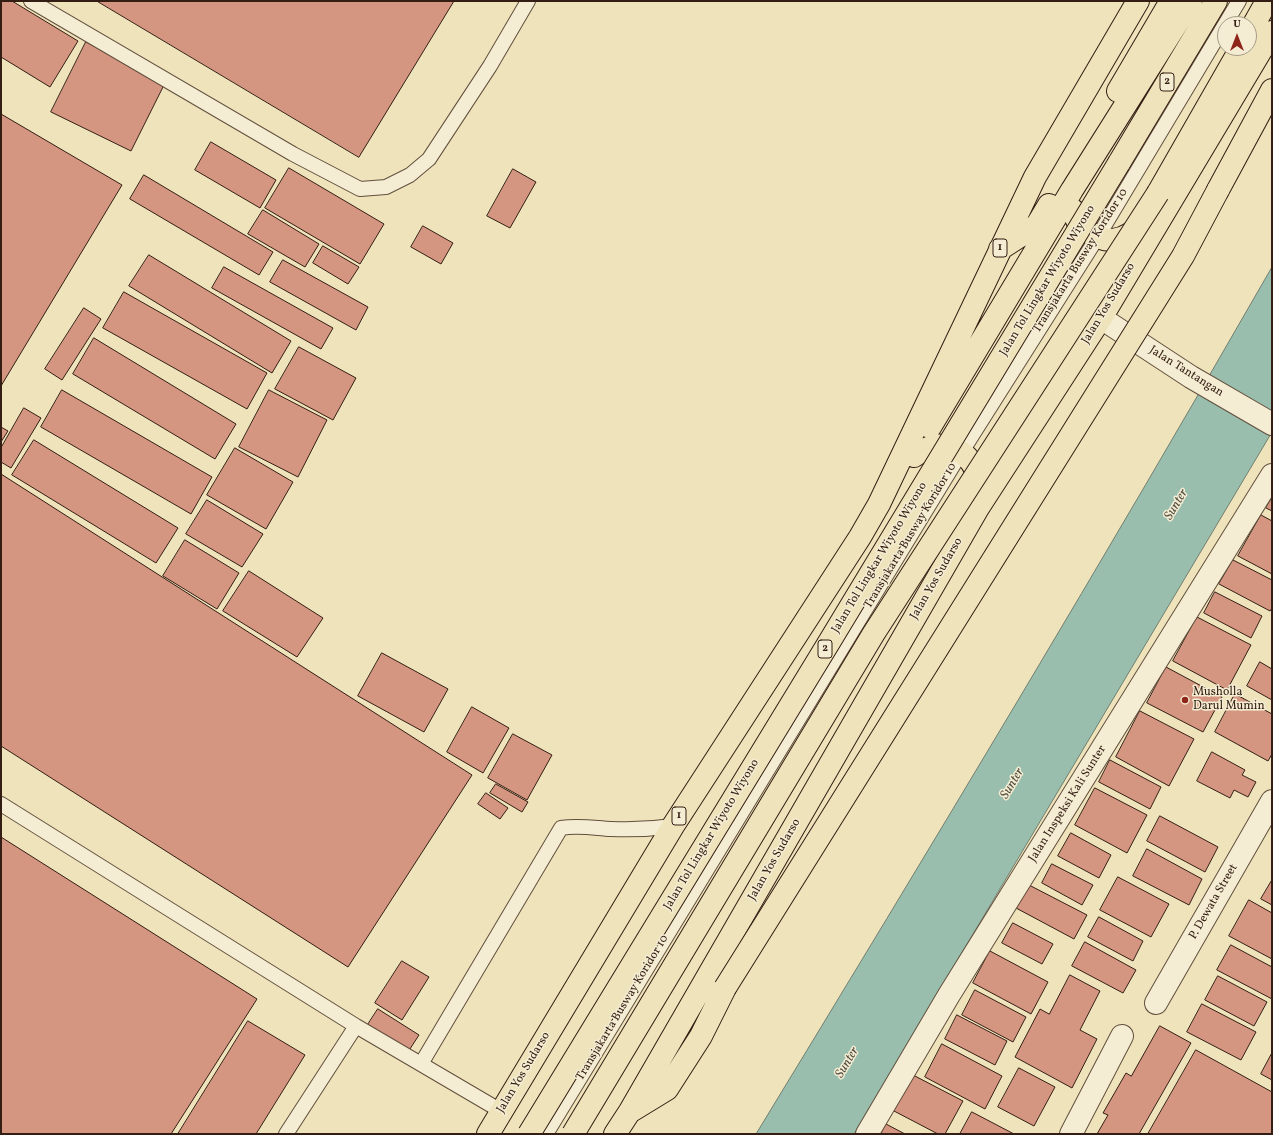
<!DOCTYPE html>
<style>
body{margin:0}
#map{position:relative;width:1273px;height:1135px;overflow:hidden;background:#eee3bb;font-family:Vollkorn,serif}
canvas{display:block}
.frame{position:absolute;inset:0;border:2px solid #341e13;pointer-events:none}
.north{position:absolute;left:1217px;top:16px;width:40px;height:40px;box-sizing:border-box;background:#f4edd3;border:1px solid #a79a86;border-radius:50%;rotate:0deg;font-size:11px;font-weight:700;line-height:16px;text-align:center;color:#341e13}
.north::after{content:'';display:block;margin:auto;width:14px;height:18px;background:#8f2418;clip-path:polygon(50% 0,100% 100%,50% 72%,0 100%)}
</style>
<div id="map">
<canvas width="1273" height="1135"></canvas>
<div class="frame"></div>
<div class="north">U</div>
</div>
<script>
const c = document.querySelector('canvas').getContext('2d');
c.lineJoin = 'round';
function fillPath(path, color) { c.fillStyle = color; c.fill(path, 'evenodd'); }
function stroke(path, color, width, dash) { c.strokeStyle = color; c.lineWidth = width; c.lineCap = dash ? 'butt' : 'round'; c.setLineDash(dash || []); c.stroke(path); }
function write(font, color, halo, rows, align = 'center') {
  c.font = font + ' Vollkorn,serif'; c.lineWidth = 3; c.setLineDash([]); c.textBaseline = 'middle'; c.strokeStyle = halo; c.fillStyle = color; for (const [text, x, y, turn = 0] of rows) {
    c.save(); c.translate(x, y); c.rotate((+turn || 0) * Math.PI / 180); c.textAlign = isNaN(turn) ? turn : align; if (halo) c.strokeText(text, 0, 0); c.fillText(text, 0, 0); c.restore();
  }
}
const water = new Path2D(`
 M1272,267V432L854,1134H756C931,847 1105,558 1272,267Z`);
fillPath(water, '#99bead');
stroke(water, '#717e6f', 1);
const building = new Path2D(`
 M1,1H12L78,41L50,87L1,57Z
 M97,1H454L359,157Z
 M86,42L166,81L131,151L51,112Z
 M1,114L122,185L1,386Z
 M211,142L276,180L260,208L195,170Z
 M289,168L384,224L360,264L265,208Z
 M513,169L536,182L510,228L487,216Z
 M144,175L273,252L259,275L130,199Z
 M263,210L319,244L305,267L248,234Z
 M423,226L453,243L441,264L411,247Z
 M323,246L359,267L348,284L313,263Z
 M149,255L291,341L272,373L129,286Z
 M283,260L368,307L356,330L270,282Z
 M224,267L333,328L321,349L212,288Z
 M124,292L267,373L247,409L103,328Z
 M84,308L101,319L62,380L45,369Z
 M94,338L236,424L215,459L73,374Z
 M299,347L356,378L333,420L275,389Z
 M62,390L212,477L191,514L41,427Z
 M269,390L327,420L298,477L239,447Z
 M24,408L41,418L11,468L1,462V448Z
 M1,427L8,431L1,442Z
 M34,440L178,528L156,563L12,475Z
 M235,448L293,482L266,529L207,495Z
 M1,474L472,775L348,967L1,746Z
 M1272,497V511L1266,508Z
 M207,500L263,534L242,567L186,534Z
 M1261,515L1272,521V574L1238,556Z
 M185,540L239,573L217,609L163,576Z
 M1233,560L1272,580V608L1270,611L1219,584Z
 M249,571L323,618L297,657L223,611Z
 M1215,592L1262,616L1251,638L1204,613Z
 M1197,617L1251,645L1227,690L1173,661Z
 M382,653L448,689L424,732L358,696Z
 M1260,662L1272,669V700L1247,686Z
 M1166,667L1222,697L1203,732L1147,703Z
 M1235,694L1272,714V754L1268,761L1215,732Z
 M472,707L509,728L483,773L447,752Z
 M1140,711L1194,739L1169,786L1116,757Z
 M513,734L552,755L527,800L488,778Z
 M1212,752L1245,770L1242,775L1256,782L1248,797L1234,790L1230,798L1197,781Z
 M1110,760L1161,787L1150,809L1099,782Z
 M496,784L528,802L522,812L490,793Z
 M1095,788L1147,815L1127,853L1075,825Z
 M486,793L508,808L500,819L478,804Z
 M1160,816L1218,847L1205,872L1147,841Z
 M1071,833L1111,855L1099,878L1058,856Z
 M1,837L257,999L171,1134H1Z
 M1147,849L1202,879L1189,905L1133,876Z
 M1052,864L1093,885L1082,905L1042,883Z
 M1118,877L1169,904L1151,937L1100,910Z
 M1272,880V905L1261,899Z
 M1029,885L1087,915L1074,939L1016,908Z
 M1249,900L1272,913V959L1229,936Z
 M1099,917L1143,941L1133,961L1088,937Z
 M1013,923L1053,944L1042,964L1002,943Z
 M1085,942L1136,970L1123,993L1072,966Z
 M1231,945L1272,967V999L1217,970Z
 M990,951L1048,982L1031,1014L973,983Z
 M402,961L429,977L402,1020L375,1003Z
 M1070,975L1100,991L1080,1030L1097,1039L1072,1088L1015,1057L1040,1009L1049,1014Z
 M1218,976L1267,1002L1254,1026L1205,1000Z
 M975,990L1026,1017L1013,1042L962,1015Z
 M1202,1004L1256,1032L1241,1060L1187,1032Z
 M378,1009L419,1035L408,1052L367,1026Z
 M957,1015L1007,1041L995,1065L945,1039Z
 M248,1021L305,1055L256,1134H178Z
 M1160,1026L1191,1043L1139,1134H1097L1108,1115L1103,1113L1126,1073L1131,1076Z
 M942,1044L1002,1076L985,1109L925,1077Z
 M1196,1050L1272,1092V1131L1271,1134H1148Z
 M1272,1053V1080L1261,1074Z
 M1019,1068L1055,1087L1034,1126L998,1107Z
 M913,1075L963,1101L945,1134H938L894,1111Z
 M972,1112L1014,1134H960Z
 M886,1124L905,1134H881Z`);
fillPath(building, '#d49581');
stroke(building, '#341e13', 1);
const lane = new Path2D(`
 M31,1L293,154L360,189L386,187L410,175L429,159L490,66L528,1
 M1,804L356,1026L501,1111
 M421,1064L561,828C578,825 594,828 611,829C632,830 652,829 673,826
 M286,1134L356,1026
 M546,1134L954,464L1097,238L1239,1`);
const street = new Path2D(`
 M1101,318L1191,377L1272,424
 M1156,1003L1272,801
 M867,1134L949,995L1272,475
 M1071,1134L1122,1036`);
const highway = new Path2D(`
 M1249,33L1267,1
 M1118,91L1171,1
 M1119,163L1216,1
 M1218,190L1272,90
 M1158,193L1241,48
 M1073,210C1075,215 1077,223 1081,227C1083,229 1087,231 1089,232C1107,245 1124,241 1140,226
 M1000,249L1037,225L1049,205
 M930,427L1072,190L1191,1
 M914,456C920,452 926,448 933,446C959,442 982,464 977,490
 M631,1111L667,1089L701,1036L725,988
 M488,1134L673,826L860,537L879,504L1035,177L1138,1
 M615,1134L630,1111L978,508L1101,318L1272,32`);
stroke(lane, '#624f3d', 16);
stroke(street, '#624f3d', 24);
stroke(highway, '#341e13', 24);
stroke(lane, '#f4edd3', 14);
stroke(street, '#f4edd3', 22);
stroke(highway, '#eee3bb', 22);
const highwayBridge = new Path2D(`
 M725,988L1183,256L1218,190
 M529,1134L828,644L1119,163
 M573,1134L874,633L1158,193`);
stroke(highwayBridge, '#341e13', 24, []);
stroke(highwayBridge, '#eee3bb', 22);
for (const [x, y, r, color] of [
 [1185,700,4,"#8f2418"]
]) { const dot = new Path2D(); dot.arc(x, y, r, 0, 2 * Math.PI); c.fillStyle = color; c.fill(dot); stroke(dot, '#f4edd3', 1.5); }
for (const [x, y, w] of [
 [1167,82,14],
 [1000,248,14],
 [825,649,14],
 [679,816,14]
]) { const box = new Path2D(); box.roundRect(x - w / 2, y - 9, w, 18, 3); c.fillStyle = '#f4edd3'; c.fill(box); stroke(box, '#341e13', 1); }
write('bold 11px', '#341e13', null, [
 ["2",1167,82],
 ["1",1000,248],
 ["2",825,649],
 ["1",679,816]
]);
write('12px', '#341e13', '#f4edd3', [
 ["Transjakarta Busway Koridor 10",1081,261,-58],
 ["Jalan Tol Lingkar Wiyoto Wiyono",1048,281,-59],
 ["Jalan Yos Sudarso",1109,304,-59],
 ["Jalan Tantangan",1186,372,32],
 ["Transjakarta Busway Koridor 10",911,536,-59],
 ["Jalan Tol Lingkar Wiyoto Wiyono",880,558,-59],
 ["Jalan Yos Sudarso",937,579,-60],
 ["Jalan Inspeksi Kali Sunter",1068,804,-58],
 ["Jalan Tol Lingkar Wiyoto Wiyono",712,835,-59],
 ["Jalan Yos Sudarso",775,860,-60],
 ["P. Dewata Street",1214,902,-60],
 ["Transjakarta Busway Koridor 10",623,1008,-59],
 ["Jalan Yos Sudarso",524,1073,-59]
]);
write('12px', '#341e13', '#f4edd3', [
 ["Musholla",1193,693],
 ["Darul Mumin",1193,707]
], 'left');
write('italic 13px', '#524e41', '#f4edd3', [
 ["Sunter",1177,505,-59],
 ["Sunter",1013,784,-59],
 ["Sunter",848,1063,-59]
]);
</script>
